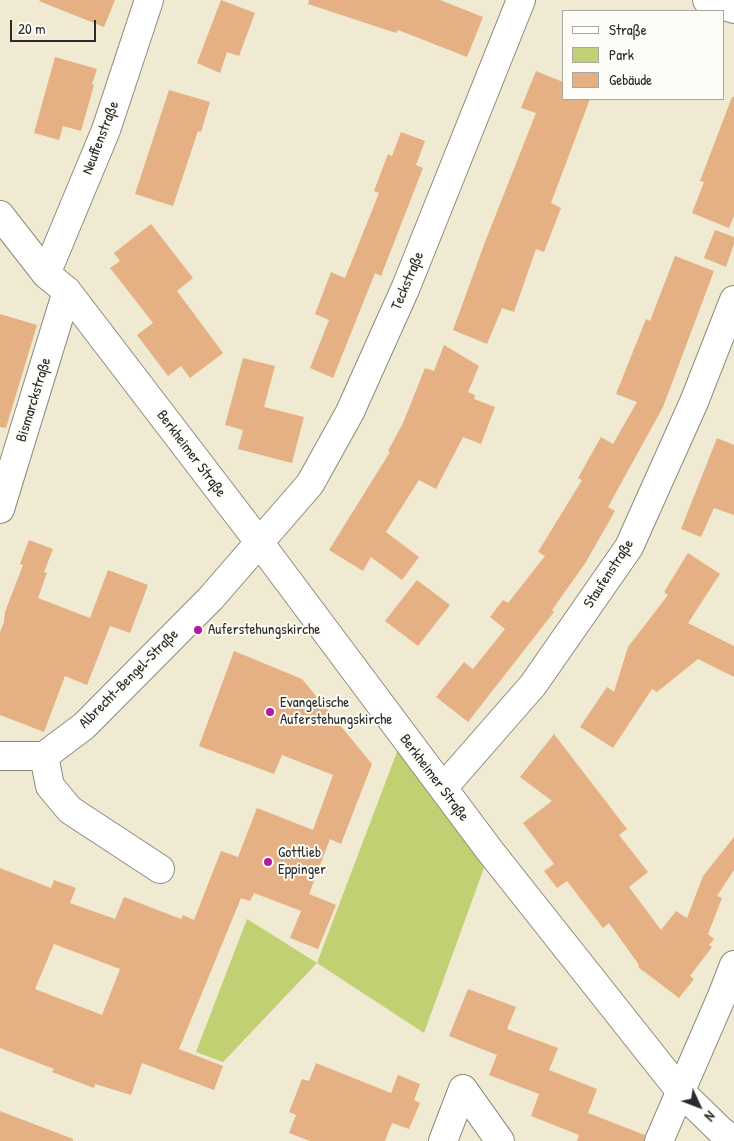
<!DOCTYPE html>
<meta charset="utf-8">
<style>
body{margin:0}
#map{position:relative;width:734px;height:1141px;overflow:hidden;background:#efead1;font-family:"Patrick Hand",sans-serif}
canvas{display:block}
.legend{position:absolute;left:562px;top:10px;width:162px;height:90px;box-sizing:border-box;background:#fdfcf7;border:1px solid #a9a8a5;margin:0;padding:6px 9px;list-style:none;font-size:15px;color:#2b2b2b}
.legend li{display:flex;align-items:center;gap:10px;height:25px}
.legend b{width:25px;border:1px solid #a9a8a5}
.north{position:absolute;left:674px;top:1081px;width:50px;height:50px;-webkit-text-stroke:4px #fdfcf7;paint-order:stroke;rotate:133deg;font-size:14px;font-weight:700;line-height:20px;text-align:center;color:#2b2b2b}
.north::after{content:'';display:block;margin:auto;width:18px;height:22px;background:#2b2b2b;clip-path:polygon(50% 0,100% 100%,50% 72%,0 100%)}
.scale{position:absolute;left:10px;top:20px;width:86px;height:22px;box-sizing:border-box;border:2px solid #2b2b2b;border-top:0;padding-left:6px;font-size:15px;line-height:18px;white-space:nowrap;color:#2b2b2b;-webkit-text-stroke:4px #fdfcf7;paint-order:stroke}
</style>
<div id="map">
<canvas width="734" height="1141"></canvas>
<ul class="legend">
<li><b style="height:6px;background:#fff"></b>Straße</li>
<li><b style="height:14px;background:#c0d072"></b>Park</li>
<li><b style="height:14px;background:#e5b184"></b>Gebäude</li>
</ul>
<div class="north">N</div>
<div class="scale">20 m</div>
</div>
<script>
const c = document.querySelector('canvas').getContext('2d');
c.lineJoin = 'round';
function fillPath(path, color) { c.fillStyle = color; c.fill(path, 'evenodd'); }
function stroke(path, color, width, dash) { c.strokeStyle = color; c.lineWidth = width; c.lineCap = dash ? 'butt' : 'round'; c.setLineDash(dash || []); c.stroke(path); }
function write(font, color, halo, rows, align = 'center') {
  c.font = font + ' "Patrick Hand",sans-serif'; c.lineWidth = 4; c.setLineDash([]); c.textBaseline = 'middle'; c.strokeStyle = halo; c.fillStyle = color; for (const [text, x, y, turn = 0] of rows) {
    c.save(); c.translate(x, y); c.rotate((+turn || 0) * Math.PI / 180); c.textAlign = isNaN(turn) ? turn : align; if (halo) c.strokeText(text, 0, 0); c.fillText(text, 0, 0); c.restore();
  }
}
fillPath(new Path2D(`
 M403,736L490,851L424,1033L317,963L223,1062L196,1052L247,919L317,963Z`), '#c0d072');
fillPath(new Path2D(`
 M40,0H115L104,27L39,1Z
 M221,0L255,13L239,56L227,52L220,73L197,63Z
 M309,0H440L483,17L467,57L398,30L396,33L308,4Z
 M55,57L97,69L92,84L94,85L81,131L63,126L59,140L34,133Z
 M536,71L563,82V99H590L551,203L561,208L544,252L536,249L514,312L502,308L487,344L453,330L485,242L536,113L521,108Z
 M169,90L210,102L201,132L198,131L173,206L135,194Z
 M732,97H734V216L729,228L692,213L704,182L700,181Z
 M401,132L425,141L416,165L423,168L381,276L375,273L333,378L310,368L329,320L315,314L331,272L345,278L379,193L374,191L388,154L392,156Z
 M151,224L193,278L177,291L223,353L190,378L181,366L168,376L137,335L153,323L110,268L120,261L114,253Z
 M715,230L734,237V244L726,267L704,258Z
 M675,256L714,271L663,407L608,507L615,511L586,562L552,610L554,612L468,722L436,697L464,662L473,669L505,629L490,617L503,600L508,603L545,556L538,552L582,480L578,478L601,437L613,444L637,402L616,394L646,319L650,321Z
 M0,314L37,325L6,428L0,427Z
 M444,345L479,366L468,392L475,395L474,399L495,407L481,444L463,437L436,489L419,480L386,532L419,557L402,580L371,557L363,571L329,550L390,452L388,451L403,423L425,368L434,371Z
 M243,358L275,366L264,407L304,417L292,463L238,449L243,430L225,425Z
 M717,438L734,445V515L714,508L701,537L681,529Z
 M29,540L53,549L44,572L47,573L38,598L90,618L108,570L148,585L130,633L110,626L87,685L65,676L44,732L0,715V632L4,622L5,612L23,565L20,564Z
 M688,553L720,574L688,623L734,646V677L698,659L657,692L652,689L613,748L580,727L607,687L614,692L628,647L668,595L664,592Z
 M417,580L450,605L418,646L385,621Z
 M234,651L302,679L372,764L341,844L330,839L309,894L336,905L318,949L290,938L301,911L254,893L250,901L241,898L179,1049L223,1066L214,1090L142,1063L131,1095L95,1084L94,1088L52,1072L54,1069L0,1048V868L51,888L54,880L76,888L70,903L115,919L124,897L181,919L183,915L194,920L221,851L238,857L257,808L313,830L333,775L282,755L274,774L199,746ZM54,944L120,969L102,1015L35,989Z
 M554,734L627,829L619,835L648,872L629,887L661,930L676,911L687,918L703,876L734,837V870L717,896L722,898L708,934L714,939L709,945L712,947L690,976L694,979L679,998L638,967L639,965L609,923L603,928L567,881L557,888L544,871L554,864L523,823L552,801L520,777Z
 M468,989L516,1007L507,1029L558,1048L549,1070L597,1089L588,1113L645,1135L644,1141H577L579,1135L531,1116L539,1094L489,1075L497,1055L449,1036Z
 M316,1063L391,1093L398,1075L420,1084L414,1100L420,1103L409,1129L392,1123L385,1141H310L289,1133L296,1115L289,1112L302,1079L309,1081Z
 M0,1111L73,1139V1141H0Z`), '#e5b184');
const minor = new Path2D(`
 M707,0L734,9
 M0,215L46,274L67,291L259,542L490,851L681,1092L721,1131L734,1141
 M46,274L106,130L149,0
 M0,509L67,291
 M0,756H44L84,726L211,598L310,484L350,412L406,287L521,0
 M44,756L50,786L70,810L160,869
 M443,788L533,685L629,547L694,402L734,300
 M463,1089L500,1141
 M443,1141L463,1089
 M659,1141L722,996L734,965`);
stroke(minor, '#8d8a7e', 30);
stroke(minor, '#fff', 28);
for (const [x, y, r, color] of [
 [198,630,5,"#b5179e"],
 [270,712,5,"#b5179e"],
 [268,862,5,"#b5179e"]
]) { const dot = new Path2D(); dot.arc(x, y, r, 0, 2 * Math.PI); c.fillStyle = color; c.fill(dot); stroke(dot, '#fdfcf7', 2); }
write('15px', '#2b2b2b', '#fdfcf7', [
 ["Neuffenstraße",101,138,-69],
 ["Teckstraße",408,281,-67],
 ["Bismarckstraße",34,400,-73],
 ["Berkheimer Straße",191,454,53],
 ["Staufenstraße",609,574,-57],
 ["Albrecht-Bengel-Straße",129,679,-45],
 ["Berkheimer Straße",434,778,53]
]);
write('15px', '#2b2b2b', '#fdfcf7', [
 ["Auferstehungskirche",208,630],
 ["Evangelische",280,703],
 ["Auferstehungskirche",280,720],
 ["Gottlieb",278,853],
 ["Eppinger",278,870]
], 'left');
</script>
